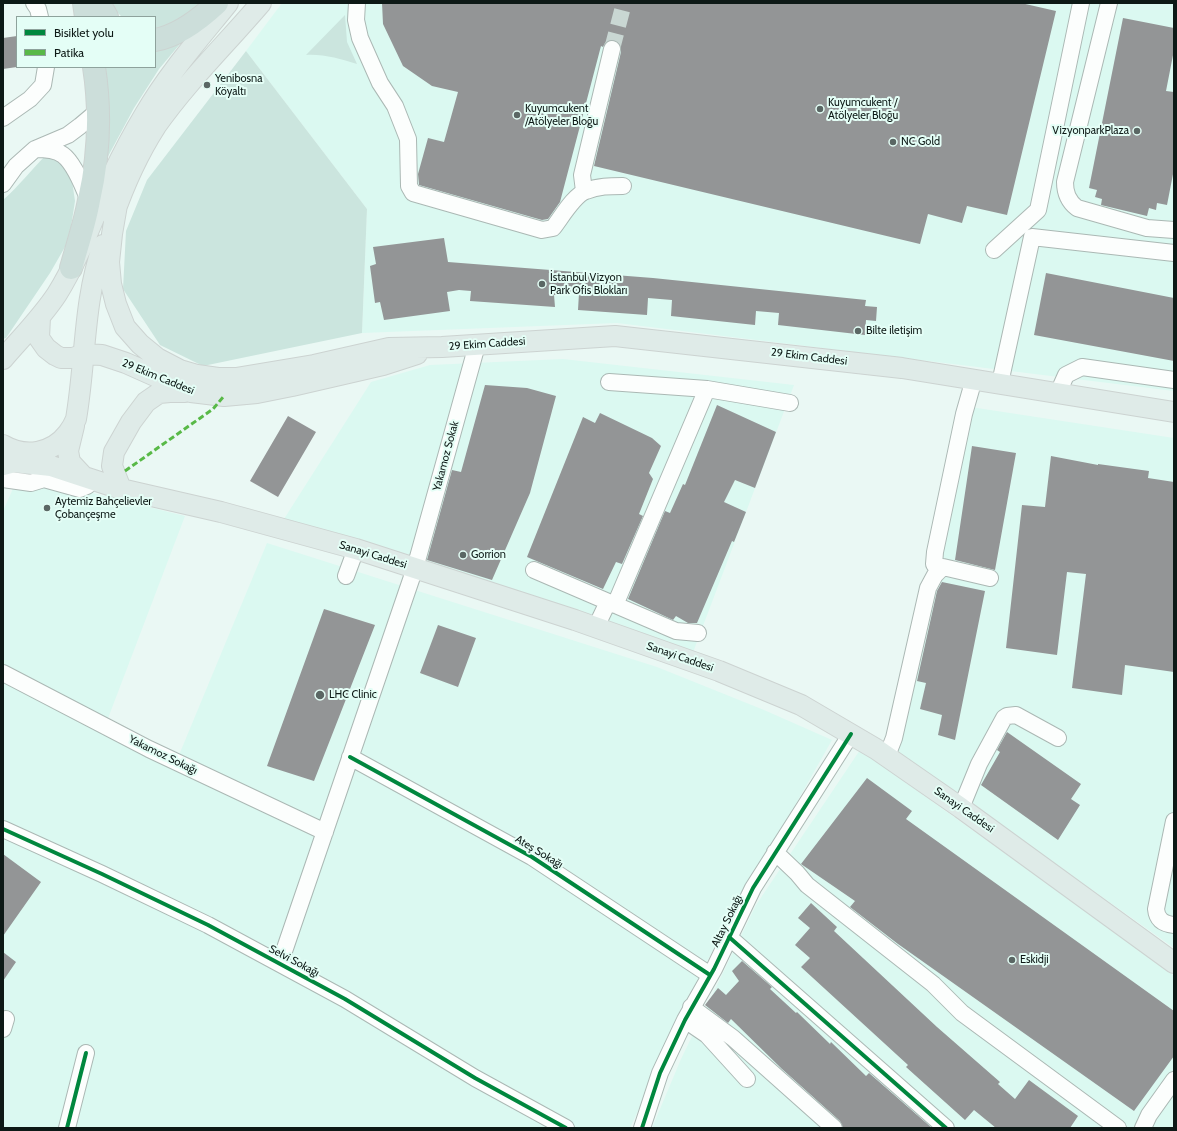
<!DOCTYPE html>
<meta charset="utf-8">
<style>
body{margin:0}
#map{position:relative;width:1177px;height:1131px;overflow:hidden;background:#eaf8f4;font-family:Cabin,sans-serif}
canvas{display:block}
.frame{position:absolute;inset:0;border:4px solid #0d1916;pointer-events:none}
.legend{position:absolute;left:16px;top:16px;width:140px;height:52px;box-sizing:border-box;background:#e4fef6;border:1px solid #8ea29c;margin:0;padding:5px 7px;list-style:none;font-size:12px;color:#0d1916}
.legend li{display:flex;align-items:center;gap:8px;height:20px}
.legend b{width:20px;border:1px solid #8ea29c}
</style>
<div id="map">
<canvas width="1177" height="1131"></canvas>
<div class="frame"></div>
<ul class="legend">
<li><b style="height:5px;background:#00873e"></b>Bisiklet yolu</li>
<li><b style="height:5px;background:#58b947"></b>Patika</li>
</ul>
</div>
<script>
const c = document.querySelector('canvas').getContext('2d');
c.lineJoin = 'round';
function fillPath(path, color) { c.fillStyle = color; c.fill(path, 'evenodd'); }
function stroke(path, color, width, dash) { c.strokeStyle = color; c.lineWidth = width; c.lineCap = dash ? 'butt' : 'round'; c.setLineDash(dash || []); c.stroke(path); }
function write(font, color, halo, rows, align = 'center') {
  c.font = font + ' Cabin,sans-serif'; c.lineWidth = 4; c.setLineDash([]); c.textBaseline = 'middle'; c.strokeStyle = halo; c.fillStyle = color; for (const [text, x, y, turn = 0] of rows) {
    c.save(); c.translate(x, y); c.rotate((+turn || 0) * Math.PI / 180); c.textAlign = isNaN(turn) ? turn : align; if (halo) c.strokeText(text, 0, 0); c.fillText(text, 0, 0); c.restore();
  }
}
fillPath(new Path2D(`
 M282,3H1174V391L617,323L362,333L367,209L246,51Z
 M563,359L794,385L692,655L284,519L371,382L430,365Z
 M964,406L1174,438V948L891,747Z
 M19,475L185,516L107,721L179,755L267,543L657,667L764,710L832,740L706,963L630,1128H3V511Z
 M860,750L1065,896L1174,976V1128H652L681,1059L756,905Z`), '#dbf9f1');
fillPath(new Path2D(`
 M111,3H206L178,24L155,30V17H122L116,11Z
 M345,15L347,42L357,64C340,59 324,54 306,55Z
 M185,38L159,69L134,108L105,162L108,93L105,67H155V47Z
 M246,51L367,209L362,333L203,366L160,345L123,289L126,231L147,180Z
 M46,155L62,160L71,174L75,201L69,240L50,273L6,338L3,339V200C19,186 31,170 46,155Z`), '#cbe5de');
fillPath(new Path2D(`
 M382,3H1021L1056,11L1007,215L967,206L962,223L928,214L920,244L594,166L621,52V47L619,42L614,40H609L605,43L603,47L601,46L560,202L548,219L542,220L419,185L418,174L428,138L444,142L458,92L432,86L403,66L383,24Z
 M1123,18L1174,28V50L1166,91L1174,92V169L1167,205L1157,203L1156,210L1149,208L1147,216L1101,205L1102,199L1095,197L1097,190L1089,188Z
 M17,36V67L3,69V38Z
 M444,238L448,262L653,278L866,300L865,306L877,307L876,321L866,320L865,335L778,325L779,313L756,311L755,325L671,316L672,300L648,298L647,315L578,310L579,293L560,291L559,295H554L555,307L470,301L471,291L459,290L447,292L450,311L384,320L380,302L375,303L370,266L376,264L373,247Z
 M1046,273L1174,298V361L1034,335Z
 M485,385L527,388L556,396L530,493L492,580L427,560L452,470L461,472Z
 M717,405L776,432L755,488L735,480L724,502L746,512L734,542L732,541L697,623H688L676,616L673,620L628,599L665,511L670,513L683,484L685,485Z
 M600,413L652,438L661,446L649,473L653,479L639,514L643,516L622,564L616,562L603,589L527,557L583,417L595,423Z
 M288,416L316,432L278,497L250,481Z
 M972,446L1016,453L995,570L955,560Z
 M1051,456L1098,465V464L1149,471L1148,478L1174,482V672L1125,665L1122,695L1072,688L1086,574L1067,572L1057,655L1006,648L1022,505L1045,507Z
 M942,582L985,591L955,740L938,735L942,715L920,709L926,683L917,681L937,591Z
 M324,609L375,625L314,781L267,766Z
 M438,625L476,638L458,687L420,673Z
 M1007,732L1081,784L1071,799L1080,805L1058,840L981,785L1000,752L997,750Z
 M867,778L912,811L906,819L1174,1011V1056L1134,1111L898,944L850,907L855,901L801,864Z
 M3,854L41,882L3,936Z
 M811,903L837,927L834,931L937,1027L1000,1082L998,1084L1015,1099L1029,1080L1078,1116L1070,1128H996L974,1110L965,1120L906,1067L908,1065L801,967L810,958L795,945L810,928L798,918Z
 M3,952L16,962L3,981Z
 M742,961L772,987L770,989L796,1013L797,1012L830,1044L831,1042L866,1076L869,1073L932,1128H843L840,1121L782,1069L731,1019L728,1023L705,1005L718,988L726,995L739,981L732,971Z`), '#939596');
stroke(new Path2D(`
 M612,49L624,3`), '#c9d7d3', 16, [16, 8]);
const minor = new Path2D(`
 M34,3L38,9L40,17
 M357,3L356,20L360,38L380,83L395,106L408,139L409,186L413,193L542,230L553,228C561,218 574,195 586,191C598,186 610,186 623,186
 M1109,3L1065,182C1065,193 1068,201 1077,208L1147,228L1174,230
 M3,118L30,99L43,85L46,67
 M35,149C44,149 55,149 63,155C74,163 84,188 89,201
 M3,184L16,166L35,149L68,135L80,126L99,110
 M584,191L582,175L612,49
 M994,250L1038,210L1081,3
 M609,382L707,389L790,403
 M1000,383L1032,237L1174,253
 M1058,393L1066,375L1082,367L1174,380
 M3,479L31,483L44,479L80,489L87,486L94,480
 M534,570L676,631L698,633
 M939,571L934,564L935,552L964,414L974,379
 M346,576L356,549
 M615,605L707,389
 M596,627L608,602
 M3,673L149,749L325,832
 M887,756L894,738L928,588L935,575L943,567L990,578
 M350,757L532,857L710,975
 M961,808L979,764L1004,718L1007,716L1016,715L1058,738
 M1174,821L1156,909C1157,920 1164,924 1174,925
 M3,829L102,874L208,925L345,999L475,1078L566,1128
 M775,852L797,873L807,885L933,984L962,1013L1118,1128
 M729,937L946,1128
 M280,963L415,568L477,345
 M691,1007L733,1038L834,1128
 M685,1020L707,1035L747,1079
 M3,1029L6,1019
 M67,1128L86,1053
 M642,1128L660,1073L685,1020L714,969L753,888L851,734
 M1143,1128L1149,1115L1174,1080`);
const major = new Path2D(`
 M117,205L112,234L109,262L111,284L116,304L125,327L140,344L157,358L180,370L197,375L218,378H236L314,365L389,348L442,347L615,336L902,368L1174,412
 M113,217C124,185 138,154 156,126C187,82 226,44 261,3
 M40,317L39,338L46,348L55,355L61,358H73L84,354L102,355L126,363L191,392L224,396L257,393L292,386L383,365L417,354
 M3,359C21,338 42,317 57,294C80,257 94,215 112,176C122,155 133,134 145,114C168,74 199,39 228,3
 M74,426L68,451L70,462L83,476
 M3,445C25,458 52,454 68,433C71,429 74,424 76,419C86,361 83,301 103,245
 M3,465L14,462L51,466L121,489L221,512L356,549L575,620L719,671L801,705L876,749L961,808L1174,963
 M121,489L112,466L114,452L131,422L146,402L159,393L170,392H185`);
const highway = new Path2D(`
 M84,3L86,17
 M99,3L107,17
 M155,40C178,36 200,19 217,3
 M71,268C77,246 85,223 89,200C99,156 101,112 94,67`);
stroke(minor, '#abb8b4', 18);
stroke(major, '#ccd3d1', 22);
stroke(highway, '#ccd3d1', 24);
stroke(minor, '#fcfefd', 16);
stroke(major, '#dfebe8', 20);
stroke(highway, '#ccdeda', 22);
stroke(new Path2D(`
 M125,471L213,409L224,396`), '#58b947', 3, [6, 3]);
stroke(new Path2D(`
 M350,757L532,857L710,975
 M3,829L102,874L208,925L345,999L475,1078L566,1128
 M729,937L946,1128
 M67,1128L86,1053
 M642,1128L660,1073L685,1020L714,969L753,888L851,734`), '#00873e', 4);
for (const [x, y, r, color] of [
 [207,85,4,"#5a6764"],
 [820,109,4,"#5a6764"],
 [517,115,4,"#5a6764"],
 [1137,131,4,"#5a6764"],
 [893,142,4,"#5a6764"],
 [542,284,4,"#5a6764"],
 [858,331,4,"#5a6764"],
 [47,508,4,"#5a6764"],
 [463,555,4,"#5a6764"],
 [320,695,5,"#5a6764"],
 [1012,960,4,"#5a6764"]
]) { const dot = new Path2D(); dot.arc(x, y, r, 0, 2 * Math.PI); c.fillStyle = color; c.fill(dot); stroke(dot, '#e4fef6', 1.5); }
write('11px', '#0d1916', '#e4fef6', [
 ["Yenibosna",215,79],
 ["Köyaltı",215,92],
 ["Kuyumcukent /",828,103],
 ["Atölyeler Bloğu",828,116],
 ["Kuyumcukent",525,109],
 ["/Atölyeler Bloğu",525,122],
 ["VizyonparkPlaza",1129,131,"right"],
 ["NC Gold",901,142],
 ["İstanbul Vizyon",550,278],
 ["Park Ofis Blokları",550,291],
 ["Bilte iletişim",866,331],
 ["Aytemiz Bahçelievler",55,502],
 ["Çobançeşme",55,515],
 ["Gorrion",471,555],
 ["LHC Clinic",329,695],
 ["Eskidji",1020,960]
], 'left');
write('11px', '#0d1916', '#e4fef6', [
 ["29 Ekim Caddesi",487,344,-4],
 ["29 Ekim Caddesi",809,357,7],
 ["29 Ekim Caddesi",158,377,22],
 ["Yakamoz Sokak",446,456,-75],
 ["Sanayi Caddesi",373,555,17],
 ["Sanayi Caddesi",680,657,19],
 ["Yakamoz Sokağı",163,755,26],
 ["Sanayi Caddesi",964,810,35],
 ["Ateş Sokağı",539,852,31],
 ["Altay Sokağı",727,921,-64],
 ["Selvi Sokağı",294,961,28]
]);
</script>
